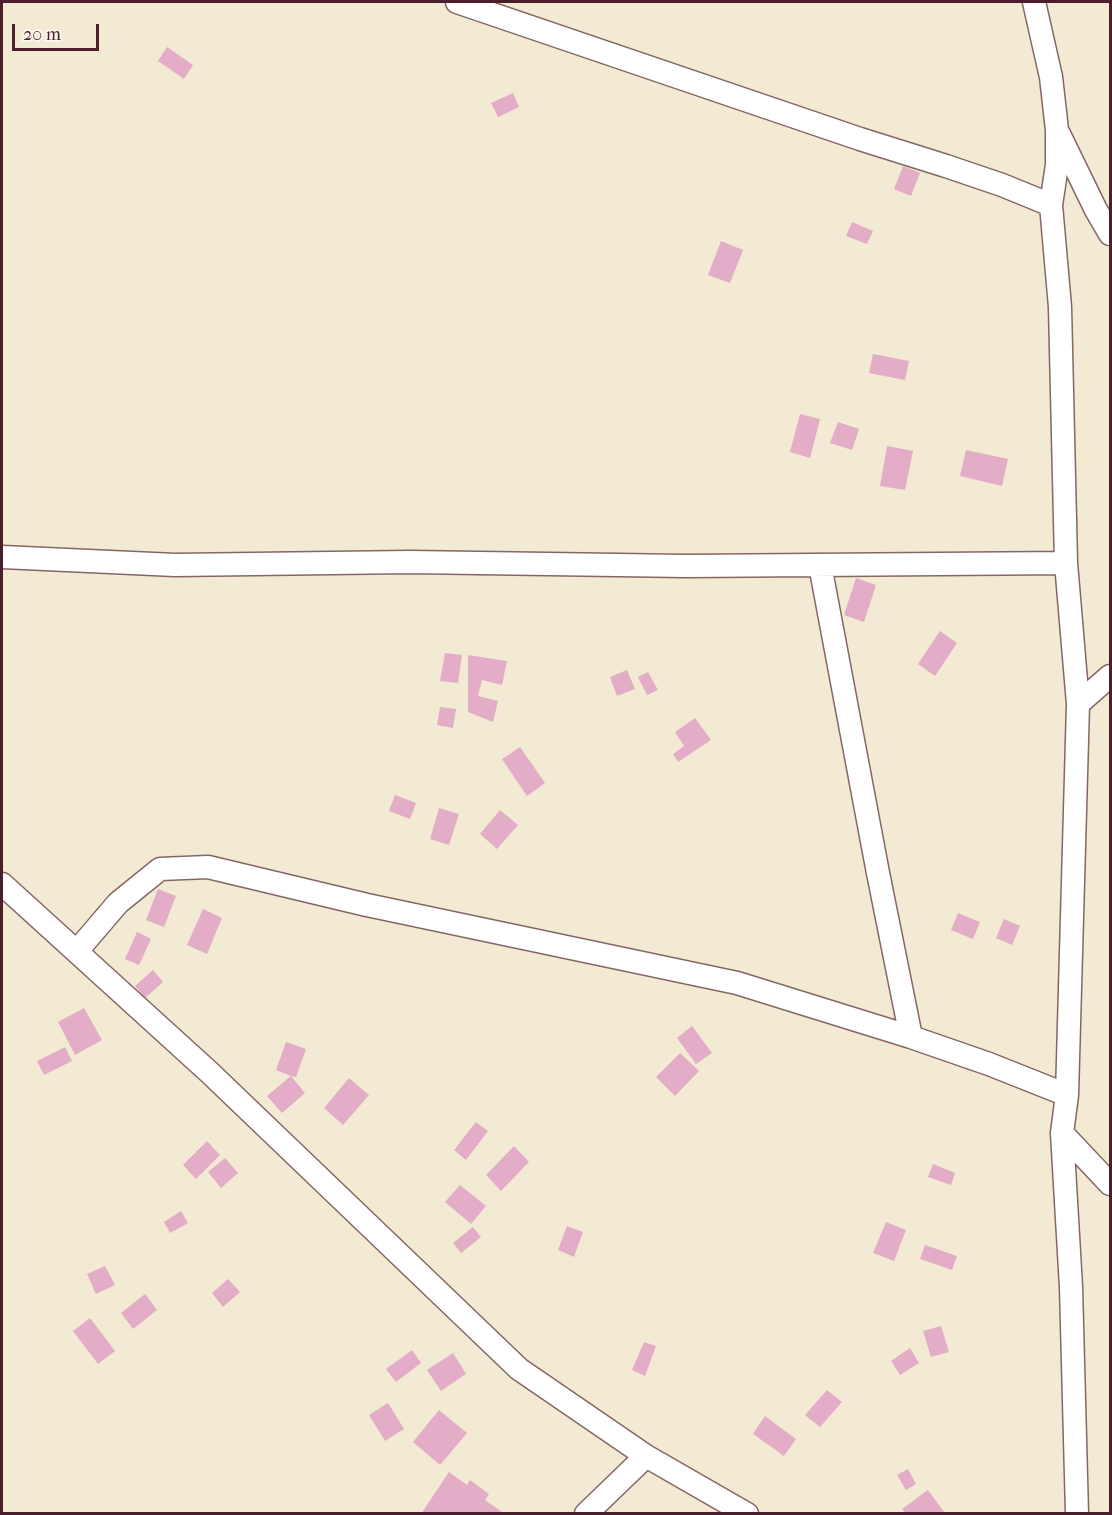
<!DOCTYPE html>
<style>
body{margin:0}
#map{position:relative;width:1112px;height:1515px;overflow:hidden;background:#f2ead2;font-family:"IM FELL French Canon",serif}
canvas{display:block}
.frame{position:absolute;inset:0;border:3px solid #4a1f2b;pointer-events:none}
.scale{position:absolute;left:12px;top:24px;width:87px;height:27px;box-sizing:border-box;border:3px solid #4a1f2b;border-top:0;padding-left:8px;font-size:18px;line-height:21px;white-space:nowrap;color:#4a1f2b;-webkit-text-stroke:4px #fbf7ec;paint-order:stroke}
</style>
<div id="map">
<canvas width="1112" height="1515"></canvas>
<div class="frame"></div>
<div class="scale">20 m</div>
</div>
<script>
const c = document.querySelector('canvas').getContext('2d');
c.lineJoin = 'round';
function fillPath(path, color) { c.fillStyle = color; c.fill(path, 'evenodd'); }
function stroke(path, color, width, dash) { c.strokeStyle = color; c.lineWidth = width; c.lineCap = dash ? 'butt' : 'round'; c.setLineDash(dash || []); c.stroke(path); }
fillPath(new Path2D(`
 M167,47L193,65L184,79L158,61Z
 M513,93L519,107L498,117L491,103Z
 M903,166L920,173L911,196L894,189Z
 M852,222L873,231L867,244L846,236Z
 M721,241L743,250L730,283L708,275Z
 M873,354L909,361L905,380L869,373Z
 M800,414L820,419L810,458L790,452Z
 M838,422L859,429L852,450L830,443Z
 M887,446L913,451L905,490L880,486Z
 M966,450L1008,459L1002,486L960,476Z
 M856,578L876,585L864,622L844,615Z
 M940,631L957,643L935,676L918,664Z
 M445,653L462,655L458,683L440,681Z
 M468,655L507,661L502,685L482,680L478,696L498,701L493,722L468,712Z
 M627,670L635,689L617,696L610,677Z
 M648,672L658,690L647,695L638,677Z
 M440,707L456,709L453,728L437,725Z
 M695,718L711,740L678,762L673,754L684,746L675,732Z
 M520,747L545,783L527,796L502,759Z
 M395,795L416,803L410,819L389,811Z
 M439,808L459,814L449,845L430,839Z
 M500,810L518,825L497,849L480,834Z
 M158,889L176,896L164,927L146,920Z
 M203,909L222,918L207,954L187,945Z
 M958,913L980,922L973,939L951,930Z
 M1004,919L1020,926L1012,945L996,938Z
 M137,932L151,939L139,965L125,959Z
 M153,970L163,982L145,998L135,986Z
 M84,1008L102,1040L75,1055L58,1022Z
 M692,1026L712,1053L696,1064L677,1038Z
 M286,1042L306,1049L296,1077L291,1076L305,1093L282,1113L267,1096L291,1076L276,1070Z
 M65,1047L72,1061L44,1075L37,1061Z
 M680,1053L699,1071L675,1096L656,1077Z
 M349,1078L369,1095L343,1125L324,1108Z
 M476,1122L488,1131L466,1160L454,1150Z
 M207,1141L220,1155L196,1179L183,1165Z
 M514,1146L529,1162L501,1191L486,1175Z
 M225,1158L238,1173L221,1188L208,1172Z
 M933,1164L955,1173L951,1185L928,1177Z
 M460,1185L486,1206L471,1224L445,1202Z
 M181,1211L188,1223L170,1233L164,1222Z
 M886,1222L906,1230L894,1261L873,1253Z
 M567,1226L583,1232L574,1257L558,1250Z
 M473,1227L481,1237L461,1253L453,1243Z
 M925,1245L957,1256L952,1270L920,1259Z
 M105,1266L115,1285L96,1294L87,1274Z
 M228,1279L240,1292L223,1307L212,1293Z
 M145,1294L157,1310L133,1329L121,1313Z
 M90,1318L115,1351L98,1364L73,1331Z
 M941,1326L949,1352L931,1357L923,1331Z
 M644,1342L656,1346L645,1376L632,1370Z
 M910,1348L919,1363L900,1375L891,1361Z
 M412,1350L421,1363L396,1382L386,1369Z
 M453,1353L466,1374L441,1391L427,1370Z
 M827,1390L842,1402L820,1427L805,1415Z
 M388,1403L404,1429L385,1441L369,1415Z
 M439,1410L467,1433L440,1465L413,1442Z
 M765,1416L796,1439L784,1456L753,1434Z
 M908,1469L916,1484L906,1490L897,1475Z
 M449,1472L467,1485L470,1480L489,1494L485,1500L505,1514H421Z
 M928,1490L944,1512L942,1514H906L902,1509Z`), '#e3acc7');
const minor = new Path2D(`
 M457,2L860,139L946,166L1002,185L1051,205
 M1034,2L1051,77L1057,130V165L1051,205L1060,307L1066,563L1078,704L1067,1095L1062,1133L1071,1287L1077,1514
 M1059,134L1096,210L1110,234
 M2,557L175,565L410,562L686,566L1066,563
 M820,565L878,873L911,1037
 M1078,704L1110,676
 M2,884L209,1072L519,1369L646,1456L747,1514
 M77,951L118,903L160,869L208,867L367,905L737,983L911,1037L989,1064L1067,1095
 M1062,1133L1110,1184
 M586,1514L646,1456`);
stroke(minor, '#856665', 25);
stroke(minor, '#fff', 22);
</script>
